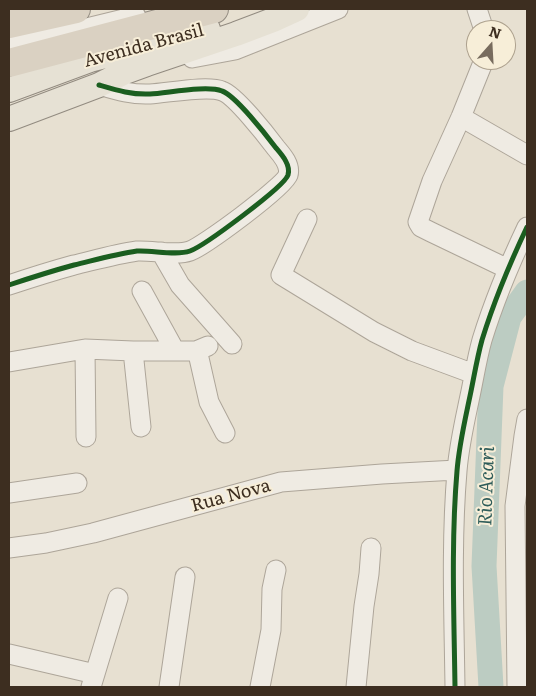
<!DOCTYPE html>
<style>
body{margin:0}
#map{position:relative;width:536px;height:696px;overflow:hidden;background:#e7e0d1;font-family:Literata,serif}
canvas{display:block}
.frame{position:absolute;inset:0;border:10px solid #3d2e20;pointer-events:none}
.north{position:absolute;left:466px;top:20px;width:50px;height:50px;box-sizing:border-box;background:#f7eed8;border:1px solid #ada18e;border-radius:50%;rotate:19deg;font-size:14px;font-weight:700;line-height:20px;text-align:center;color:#3d2e20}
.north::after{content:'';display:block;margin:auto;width:18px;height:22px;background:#786c5e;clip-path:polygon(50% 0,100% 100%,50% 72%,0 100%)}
</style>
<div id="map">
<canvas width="536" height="696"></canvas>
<div class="frame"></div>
<div class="north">N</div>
</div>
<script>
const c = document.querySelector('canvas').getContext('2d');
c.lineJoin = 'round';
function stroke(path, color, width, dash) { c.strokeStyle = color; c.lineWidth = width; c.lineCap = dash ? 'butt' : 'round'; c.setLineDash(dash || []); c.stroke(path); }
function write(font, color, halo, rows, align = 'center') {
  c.font = font + ' Literata,serif'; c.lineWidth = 4; c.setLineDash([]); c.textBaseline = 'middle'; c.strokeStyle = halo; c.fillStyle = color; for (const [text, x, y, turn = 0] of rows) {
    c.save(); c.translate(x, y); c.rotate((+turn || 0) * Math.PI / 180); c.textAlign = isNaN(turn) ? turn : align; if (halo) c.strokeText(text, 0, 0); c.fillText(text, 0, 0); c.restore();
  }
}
stroke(new Path2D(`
 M491,687L484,566L491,386L509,317L527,292`), '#bcccc2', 25);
const minor = new Path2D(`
 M477,9L484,30
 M9,47L136,16
 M192,58L235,50L338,9
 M484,60L461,117L432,181L418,222L421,227L431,232L508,269
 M461,117L527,155
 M307,219L281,275L374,332L412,351L474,374
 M161,252L180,285L232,344
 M9,285C30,278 52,271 74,265C95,260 116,254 137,251C152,250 176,256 190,251C204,246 284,187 288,175C291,165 282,155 276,148C267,136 235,95 222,91C207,85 168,93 150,94C132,95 116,90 99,85
 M142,291L175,351
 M85,349L86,437
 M133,351L141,427
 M196,351L199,358L209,402L225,433
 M9,362L85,349L133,351H196L208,346
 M9,493L77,483
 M9,548L46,543L93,533L281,482L382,474L457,470
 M9,654L95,674
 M91,687L118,598
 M169,687L185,577
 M260,687L271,630L272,589L276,570
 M356,687L364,606L369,574L371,548
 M455,687C454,615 451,542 457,471C459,445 465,420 470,396C474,377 477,358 482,340C494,301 510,263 527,227
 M517,687L515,506L524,436L527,419`);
const major = new Path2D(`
 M9,90L90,60L208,29
 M9,119L99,85L125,72L147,64L236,34L273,20L297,9`);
const highway = new Path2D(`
 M9,24L76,9
 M9,63L214,9`);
stroke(minor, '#ada599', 21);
stroke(major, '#928b80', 26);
stroke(highway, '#928b80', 30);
stroke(minor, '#efebe3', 19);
stroke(major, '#e6e1d4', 24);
stroke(highway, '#dad1c2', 28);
stroke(new Path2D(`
 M9,285C30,278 52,271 74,265C95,260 116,254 137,251C152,250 176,256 190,251C204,246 284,187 288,175C291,165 282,155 276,148C267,136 235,95 222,91C207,85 168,93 150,94C132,95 116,90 99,85
 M455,687C454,615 451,542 457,471C459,445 465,420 470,396C474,377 477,358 482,340C494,301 510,263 527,227`), '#1b5e20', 5);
write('18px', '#3d2e20', '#f7eed8', [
 ["Avenida Brasil",144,46,-15],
 ["Rua Nova",231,496,-15]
]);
write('italic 19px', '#2f5d5a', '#f7eed8', [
 ["Rio Acari",487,486,-88]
]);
</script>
